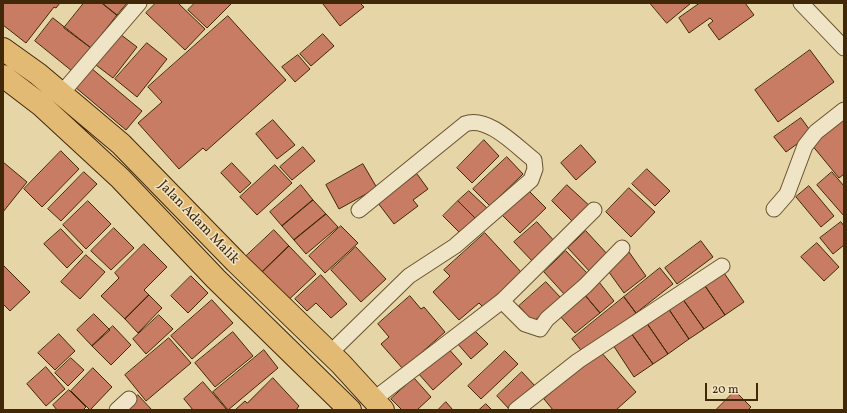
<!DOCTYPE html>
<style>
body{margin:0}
#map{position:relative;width:847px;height:413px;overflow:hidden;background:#e6d5a7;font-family:Vollkorn,serif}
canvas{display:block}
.frame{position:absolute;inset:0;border:4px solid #402809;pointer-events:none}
.scale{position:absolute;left:705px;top:383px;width:53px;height:18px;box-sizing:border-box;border:2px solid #402809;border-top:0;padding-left:5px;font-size:12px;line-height:14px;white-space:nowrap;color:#402809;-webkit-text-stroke:3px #efe4c6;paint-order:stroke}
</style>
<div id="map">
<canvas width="847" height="413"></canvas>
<div class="frame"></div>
<div class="scale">20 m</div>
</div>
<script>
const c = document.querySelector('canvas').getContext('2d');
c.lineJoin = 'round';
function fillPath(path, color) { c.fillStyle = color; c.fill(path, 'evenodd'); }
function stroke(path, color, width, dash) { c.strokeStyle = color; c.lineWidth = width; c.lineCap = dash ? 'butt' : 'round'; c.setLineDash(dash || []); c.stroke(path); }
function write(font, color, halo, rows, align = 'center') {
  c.font = font + ' Vollkorn,serif'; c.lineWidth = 3; c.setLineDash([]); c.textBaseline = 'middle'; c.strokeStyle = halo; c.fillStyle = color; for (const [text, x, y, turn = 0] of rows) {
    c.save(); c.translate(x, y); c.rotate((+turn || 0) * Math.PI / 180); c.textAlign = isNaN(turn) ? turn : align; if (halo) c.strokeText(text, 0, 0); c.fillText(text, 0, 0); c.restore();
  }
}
const building = new Path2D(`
 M3,3H60L56,8L54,7L26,43L3,25Z
 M84,3H102L117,15L91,48L64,28Z
 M102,3H127L117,15Z
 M156,3H178L205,29L185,50L146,13Z
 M195,3H230L231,4L207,28L188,10Z
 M325,3H360L364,7L340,26L323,4Z
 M650,3H691L667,23Z
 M700,3H745L754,15L719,40L708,25L713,21L710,18L689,33L679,18Z
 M228,16L286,80L206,151L203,148L179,169L138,123L162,102L148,87Z
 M53,18L91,48L72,71L35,41Z
 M116,31L137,47L113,78L92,62Z
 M323,34L334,46L311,66L300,54Z
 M147,43L167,59L137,97L115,79Z
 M810,50L834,82L778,122L755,90Z
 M298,55L310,69L295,82L282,67Z
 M91,68L142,111L126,130L75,87Z
 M844,117V174L839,178L811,144Z
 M801,118L812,133L786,152L774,137Z
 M273,120L295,145L277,159L256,134Z
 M484,140L499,156L472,183L457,168Z
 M581,145L596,162L576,180L561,163Z
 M303,147L315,161L292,180L280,167Z
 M61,151L79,169L42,207L24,189Z
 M507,157L523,174L490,206L473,189Z
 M3,162L27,182L3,212Z
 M232,163L251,183L240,193L221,173Z
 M363,164L377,188L339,209L326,185Z
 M275,165L292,183L257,215L240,197Z
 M647,169L670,191L655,206L632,184Z
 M84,172L97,184L61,221L48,209Z
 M832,172L844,186V216L817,185Z
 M417,174L428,189L413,200L418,206L394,224L378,203Z
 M301,185L313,200L282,226L270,212Z
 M567,185L592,208L576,225L552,201Z
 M809,186L834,216L821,227L796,197Z
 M526,188L546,208L520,233L500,213Z
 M629,188L655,212L631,237L606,212Z
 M469,191L487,208L476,219L458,201Z
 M313,200L326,214L294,240L282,226Z
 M88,201L111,224L86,249L63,225Z
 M458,201L476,219L461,234L443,216Z
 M326,214L338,227L306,254L294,240Z
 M537,222L557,244L535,264L514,242Z
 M841,222L844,226V245L833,254L820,238Z
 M341,226L358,243L325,273L309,256Z
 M114,228L134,248L111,270L91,251Z
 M61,229L83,252L67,268L44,244Z
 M274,230L289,246L257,277L241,261Z
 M586,231L609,256L591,273L568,248Z
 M485,233L522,273L483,307L479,303L459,320L433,292L450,276L444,270Z
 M701,241L713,257L677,284L665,268Z
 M817,243L839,267L824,281L801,257Z
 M144,244L167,267L144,290L149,295L125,319L101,296L119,278L115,273Z
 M289,246L316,274L283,305L257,277Z
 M356,247L386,279L361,302L331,270Z
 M566,251L588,274L565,295L544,272Z
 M629,252L646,276L624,293L606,268Z
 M86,255L105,272L80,299L61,282Z
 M3,265L30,292L10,311L3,304Z
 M660,268L673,284L636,313L624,297Z
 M722,270L744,302L725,315L703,283Z
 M321,275L347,304L331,318L316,303L307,311L295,299Z
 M191,276L208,293L188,313L171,296Z
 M546,282L561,298L533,322L519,306Z
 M599,282L614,301L600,313L584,294Z
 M703,283L725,315L704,329L682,298Z
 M584,294L600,313L575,333L559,315Z
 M149,295L162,308L138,333L125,319Z
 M410,296L421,309L424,307L445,332L403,369L381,344L389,337L378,324Z
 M624,297L636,313L584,354L572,339Z
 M682,298L704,329L689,339L668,308Z
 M212,300L233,323L192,359L171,336Z
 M668,308L689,339L668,354L646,322Z
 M94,314L110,330L92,346L77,330Z
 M159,315L173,329L146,354L133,339Z
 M646,322L668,354L653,364L631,333Z
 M113,326L131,345L111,365L92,346Z
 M473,329L488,344L471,359L457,343Z
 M233,332L253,356L215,387L195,363Z
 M631,333L653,364L634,377L613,345Z
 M59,334L75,351L55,370L38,353Z
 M169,338L191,363L146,401L125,375Z
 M446,346L462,364L433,390L417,372Z
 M264,350L278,368L228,410L213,392Z
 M505,351L518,364L481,399L468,386Z
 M600,351L636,392L616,410H553L544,399Z
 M71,358L84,370L68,386L55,373Z
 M46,367L65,389L46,406L27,384Z
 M93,368L112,387L90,410L71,391Z
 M522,372L536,387L510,410L497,396Z
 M273,378L299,406L296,410H235L245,401L247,403Z
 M414,378L431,397L417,410H402L391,399Z
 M203,382L227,410H193L184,399Z
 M69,390L86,407L83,410H57L53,405Z
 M735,391L751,407L748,410H716Z
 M138,395L152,410H123Z
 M446,402L453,410H438Z
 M486,404L492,410H479Z`);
fillPath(building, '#c87c63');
stroke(building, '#402809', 1);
const minor = new Path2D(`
 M801,3L844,48
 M61,94L139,3
 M774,209L787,194L805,146L816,132L844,110
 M502,301L525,324L540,329L547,319L585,286L622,248
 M329,354L409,276L455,246L531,180L535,169L534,160C517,147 488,115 465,124L359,210
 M373,400L502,301L594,210
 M117,410L129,399
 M516,410L578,361L722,266`);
const primary = new Path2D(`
 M3,49L38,74L121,144L236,262L341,364L383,410
 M3,76L41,105L120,178L216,279L350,410`);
stroke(minor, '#6a5330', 17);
stroke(primary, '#402809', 24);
stroke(minor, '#efe4c6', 15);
stroke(primary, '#e3ba74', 22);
write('14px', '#402809', '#efe4c6', [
 ["Jalan Adam Malik",198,223,46]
]);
</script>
